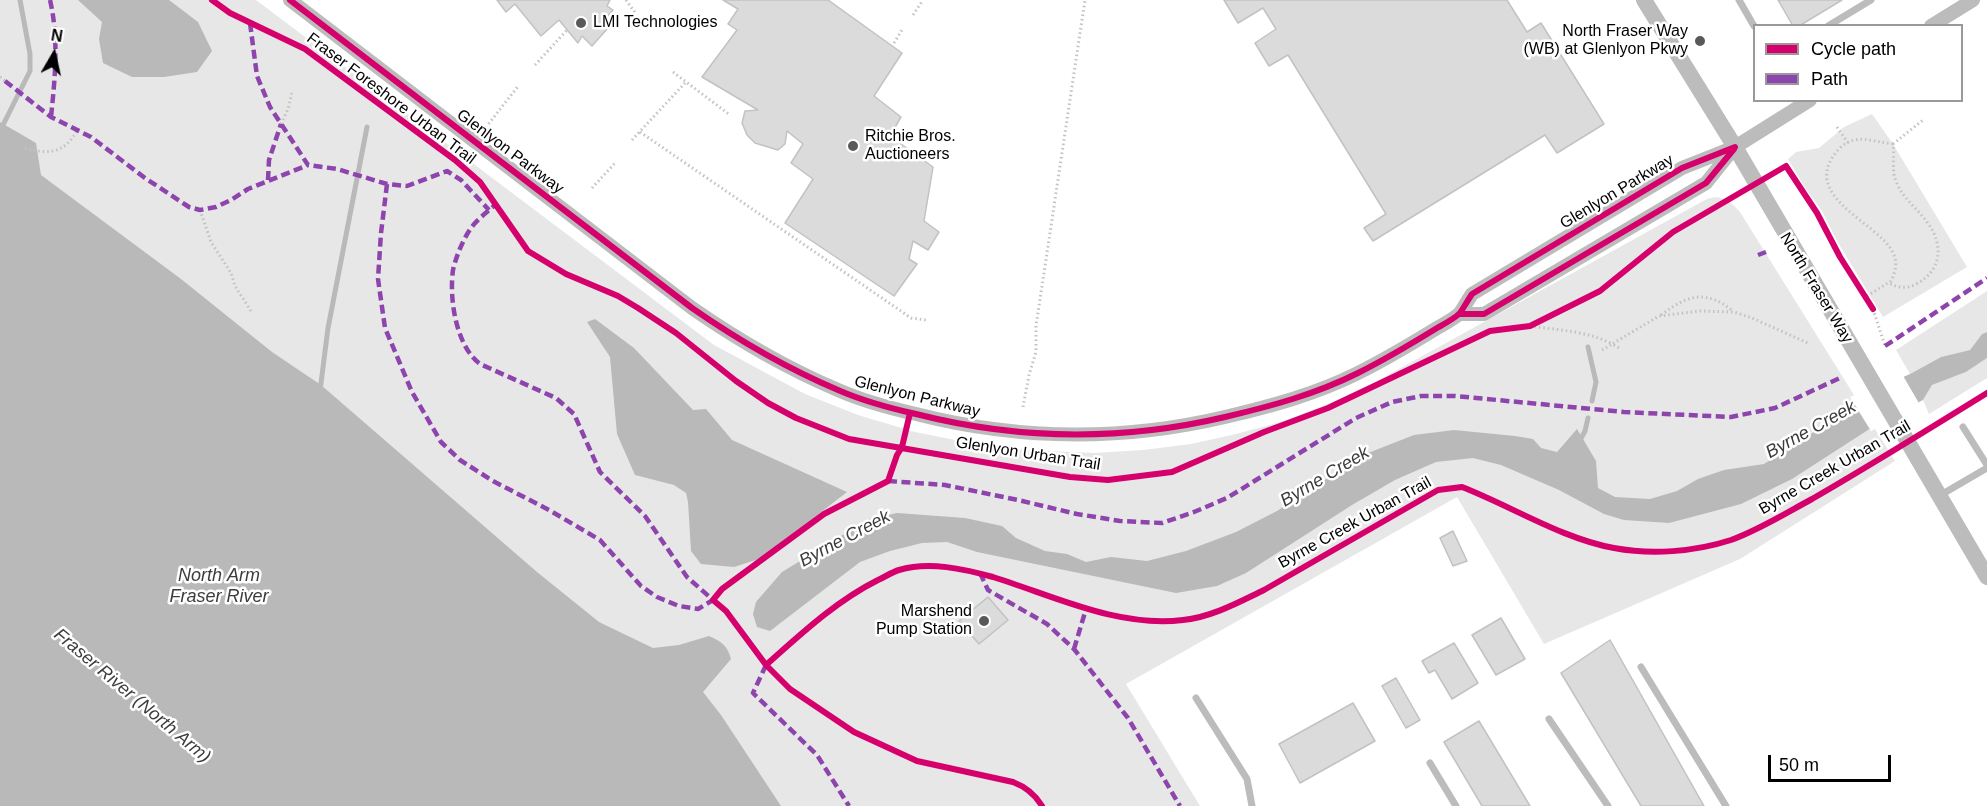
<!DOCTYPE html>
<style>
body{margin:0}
#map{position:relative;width:1987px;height:806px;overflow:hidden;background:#fff;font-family:Helvetica,sans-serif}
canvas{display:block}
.legend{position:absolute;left:1753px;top:24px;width:210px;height:78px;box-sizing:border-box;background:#fff;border:2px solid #999;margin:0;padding:8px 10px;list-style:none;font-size:18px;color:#000}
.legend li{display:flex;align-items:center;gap:12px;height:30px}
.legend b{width:30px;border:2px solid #999}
.north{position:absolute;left:24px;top:24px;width:60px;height:60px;-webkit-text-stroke:4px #fff;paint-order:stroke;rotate:9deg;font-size:16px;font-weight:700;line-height:24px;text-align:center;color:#000}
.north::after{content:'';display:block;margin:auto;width:21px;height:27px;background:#000;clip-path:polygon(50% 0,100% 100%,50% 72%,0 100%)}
.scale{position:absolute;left:1768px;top:755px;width:123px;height:27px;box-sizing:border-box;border:3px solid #000;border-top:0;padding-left:8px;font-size:18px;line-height:21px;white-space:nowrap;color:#000;-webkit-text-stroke:4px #fff;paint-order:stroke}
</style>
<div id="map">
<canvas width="1987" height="806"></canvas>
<ul class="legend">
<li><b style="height:8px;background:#d6006c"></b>Cycle path</li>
<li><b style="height:8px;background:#8e44ad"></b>Path</li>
</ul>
<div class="north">N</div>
<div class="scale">50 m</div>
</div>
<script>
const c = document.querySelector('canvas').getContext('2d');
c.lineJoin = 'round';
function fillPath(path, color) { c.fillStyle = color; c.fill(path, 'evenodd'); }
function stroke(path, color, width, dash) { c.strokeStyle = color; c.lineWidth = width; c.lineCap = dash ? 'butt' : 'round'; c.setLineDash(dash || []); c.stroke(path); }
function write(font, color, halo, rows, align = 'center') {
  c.font = font + ' Helvetica,sans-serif'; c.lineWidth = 5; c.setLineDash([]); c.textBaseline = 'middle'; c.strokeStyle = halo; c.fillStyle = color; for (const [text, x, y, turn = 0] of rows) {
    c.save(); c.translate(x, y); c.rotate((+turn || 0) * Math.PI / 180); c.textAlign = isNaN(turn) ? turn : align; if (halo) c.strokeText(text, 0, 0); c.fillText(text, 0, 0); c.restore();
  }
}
fillPath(new Path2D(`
 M0,0H256L714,345L805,394L858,415L915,432L985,446L1028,450L1094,453L1143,450L1191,444L1236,434L1281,422L1328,404L1368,386L1705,200C1720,193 1730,201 1740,212L1895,461L1740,559L1544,644L1457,497L1126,684L1200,806H710L657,692L94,285L14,130L0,122Z
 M1872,114L1893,144L1967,267L1883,317L1837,241L1822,211L1805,188L1788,159L1796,152L1819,148L1844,127Z
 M1987,291V332L1982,334L1970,350L1941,357L1910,374L1896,350Z
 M1987,358V378L1929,414L1923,400L1932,385L1966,372Z`), '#e7e7e7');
fillPath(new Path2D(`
 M78,0H169L198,22L212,51L197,72L164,77H132L103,63L99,39L102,22Z
 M0,122L36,143L41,175L181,279L272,352L321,385L537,572L599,622L653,648L679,645L709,636C721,641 728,646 731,659L703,692L721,715L781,806H0Z
 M595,319L634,348L693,410L706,409L732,440L847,492L762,558L734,567L701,564L691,551L688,502L686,493L674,485L635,475L617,434L610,357L587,322Z
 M1987,332V358L1966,372L1932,385L1923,400L1871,428L1792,479L1741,504L1669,523L1624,520L1604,514L1559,490L1501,465L1473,458L1436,462L1395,480L1352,505L1246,573L1217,586L1176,593L977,552L947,542L922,543L890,551L860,562L770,631L757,627L753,614L756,602L782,572L869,519L897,513L965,518L1002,526L1016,538L1045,551L1067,554L1086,562L1111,557L1147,561L1186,551L1236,532L1277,511L1363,455L1414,435L1454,430L1515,436L1533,439L1541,448L1557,452L1577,429L1596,461L1598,488L1615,497L1650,499L1677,491L1698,479L1724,470L1764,464L1834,419L1847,402L1910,374L1941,357L1970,350L1982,334Z`), '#b9b9b9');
fillPath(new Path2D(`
 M1902,374L1920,405L1871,431L1850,397Z`), '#fff');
stroke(new Path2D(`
 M0,131L30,71V54L20,0
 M1588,347L1596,382L1592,401
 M320,391L328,328L367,127
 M1578,444L1585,431L1588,418`), '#b9b9b9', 5);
const building = new Path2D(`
 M497,0H610L607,6L613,10L600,25L607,29L592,46L582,36L578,43L559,20L541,36L515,4L506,12Z
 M723,0H828L902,53L874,96L901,117L890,136L933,167L924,221L939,232L928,250L913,241L909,259L917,264L894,296L785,223L813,179L791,163L803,144L787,131L785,144L778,150L755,143L747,135L742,123L745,111L758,110L702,77L737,30L728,24L738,9Z
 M1224,0H1507L1527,32L1541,23L1604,124L1557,153L1545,135L1373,241L1364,228L1386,214L1288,55L1269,66L1255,43L1276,29L1263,8L1238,23Z
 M1778,0H1842L1799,26H1793Z
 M1453,531L1467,561L1453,566L1440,538Z
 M988,597L1008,620L979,644L959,621Z
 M1501,618L1525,659L1496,675L1472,635Z
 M1610,640L1704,806H1641L1561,673Z
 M1454,643L1478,683L1452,699L1435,670L1429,673L1422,661Z
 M1396,678L1420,720L1406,728L1382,686Z
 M1353,703L1375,741L1300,783L1279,744Z
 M1479,721L1530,806H1482L1444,742Z`);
fillPath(building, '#dbdbdb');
stroke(building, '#c2c2c2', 1.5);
stroke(new Path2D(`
 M626,0L636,14
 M913,15L923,0
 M894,43L902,30
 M535,65L567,30
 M673,72L730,115
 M0,77L5,81
 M281,124L288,109L292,92
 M1837,127L1848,143
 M483,131L519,85
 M640,132L911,318L926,320
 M632,140L685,83
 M1893,144L1923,120
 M25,148C50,155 65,153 78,129
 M592,188L616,162
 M200,210L211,242L231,273L235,286L251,311
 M1867,296L1891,281C1896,271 1898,261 1892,251C1877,223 1807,199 1832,158C1850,130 1868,141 1893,144C1895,156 1891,170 1896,181C1902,198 1917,208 1927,222C1944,244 1942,271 1916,284C1907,289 1898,288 1889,283
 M1873,309L1885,346
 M1661,315C1688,295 1705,289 1733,311
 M1530,326C1557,330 1588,331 1612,344L1659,316L1700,311L1734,312L1752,318L1810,344
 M1602,350L1612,344L1619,348
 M1023,407L1029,375L1036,352V326L1085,0`), '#c2c2c2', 3, [1.5, 3]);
stroke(new Path2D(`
 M1739,0L1754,26
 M1828,26L1871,0
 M1963,427L1987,465
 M1939,496L1987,468
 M1641,667L1726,806
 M1196,698L1247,779L1252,806
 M1549,719L1608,806
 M1430,763L1456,806`), '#bcbcbc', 7);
stroke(new Path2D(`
 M290,0L692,308C738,340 786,368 838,390C863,401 889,408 916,414C1018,440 1123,441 1225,417C1272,406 1316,394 1358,373C1386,359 1411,344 1437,328C1444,324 1454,319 1460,313C1464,307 1468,300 1472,294L1682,168L1735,147L1810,100
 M1931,26L1973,0
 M1459,314H1484L1706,183L1734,148`), '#bcbcbc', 14);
stroke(new Path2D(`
 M1644,0L1735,147L1987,577`), '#bcbcbc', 16);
stroke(new Path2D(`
 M50,0C59,38 55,79 51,117
 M250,23L257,76L270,107L308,165L337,169L387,184L407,186L447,171L461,180L489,210
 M5,81L51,117L91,137L145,178L189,207L200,210L216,207L231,200L248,189L308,165
 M268,180L269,160L281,124
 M387,184L381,233L378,279L385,328L412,392L441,442L460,460L493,481L549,510L600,540L641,586L657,597L679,606L698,609L713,600L687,577L645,516L600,472L574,414L556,398L480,364C456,346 449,299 453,270C456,257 462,242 469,231C475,221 486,213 495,205
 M1758,255L1766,252
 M1885,346L1987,278
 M888,481L945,485L1018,500L1077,514L1120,521L1162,523L1194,512L1227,498L1356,418L1392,402L1421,396H1455L1624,412L1731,417L1775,408L1842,377
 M980,573L988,590L1047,624L1074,649L1128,718L1180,806
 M1074,649L1086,609
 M766,665L753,693L817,755L849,806`), '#8e44ad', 4.5, [9, 4.5]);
stroke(new Path2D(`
 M212,0L230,13L305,49L455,160L480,182L528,251L566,274L618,296L638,308L676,333L736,381L768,403L796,418L849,439L1070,477L1108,480L1172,472L1264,432L1328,408L1490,331L1530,326L1600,291L1673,232L1786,166L1817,213L1840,257L1873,309
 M290,0L692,308C738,340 786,368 838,390C863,401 889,408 916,414C1018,440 1123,441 1225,417C1272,406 1316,394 1358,373C1386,359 1411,344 1437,328C1444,324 1454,319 1460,313C1464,307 1468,300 1472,294L1682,168L1735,147
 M1459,314H1484L1706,183L1734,149
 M910,413L902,447L897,455L888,481L824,514L722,589L713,600L726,611L766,665L790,689L854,732L917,761L1013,782C1026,787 1035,794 1042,806
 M766,665C801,634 836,601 878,580C885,577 892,572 899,570C929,561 964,569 993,577C1054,596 1118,628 1183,620C1212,617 1239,602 1264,590L1438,490L1462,487C1511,506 1563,539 1614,548C1651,555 1694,552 1731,540C1759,530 1786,513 1812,499C1871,465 1929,429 1987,393`), '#d6006c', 6);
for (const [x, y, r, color] of [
 [581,23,6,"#595959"],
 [1700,41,6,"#595959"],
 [853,146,6,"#595959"],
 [984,621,6,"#595959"]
]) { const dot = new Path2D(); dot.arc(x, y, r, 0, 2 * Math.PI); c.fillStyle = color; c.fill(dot); stroke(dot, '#fff', 2); }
write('16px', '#000', '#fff', [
 ["LMI Technologies",593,23],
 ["North Fraser Way",1688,32,"right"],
 ["(WB) at Glenlyon Pkwy",1688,50,"right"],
 ["Ritchie Bros.",865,137],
 ["Auctioneers",865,155],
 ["Marshend",972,612,"right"],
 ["Pump Station",972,630,"right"]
], 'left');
write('16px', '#000', '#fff', [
 ["Fraser Foreshore Urban Trail",391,99,37],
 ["Glenlyon Parkway",510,152,37],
 ["Glenlyon Parkway",1617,192,-31],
 ["North Fraser Way",1816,288,59],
 ["Glenlyon Parkway",917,397,14],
 ["Glenlyon Urban Trail",1028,454,9],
 ["Byrne Creek Urban Trail",1835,468,-30],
 ["Byrne Creek Urban Trail",1355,523,-29]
]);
write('italic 18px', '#3c3c3c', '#fff', [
 ["Byrne Creek",1811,430,-29],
 ["Byrne Creek",1325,477,-31],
 ["Byrne Creek",845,539,-28],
 ["North Arm",219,576],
 ["Fraser River",219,597],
 ["Fraser River (North Arm)",132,696,40]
]);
</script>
